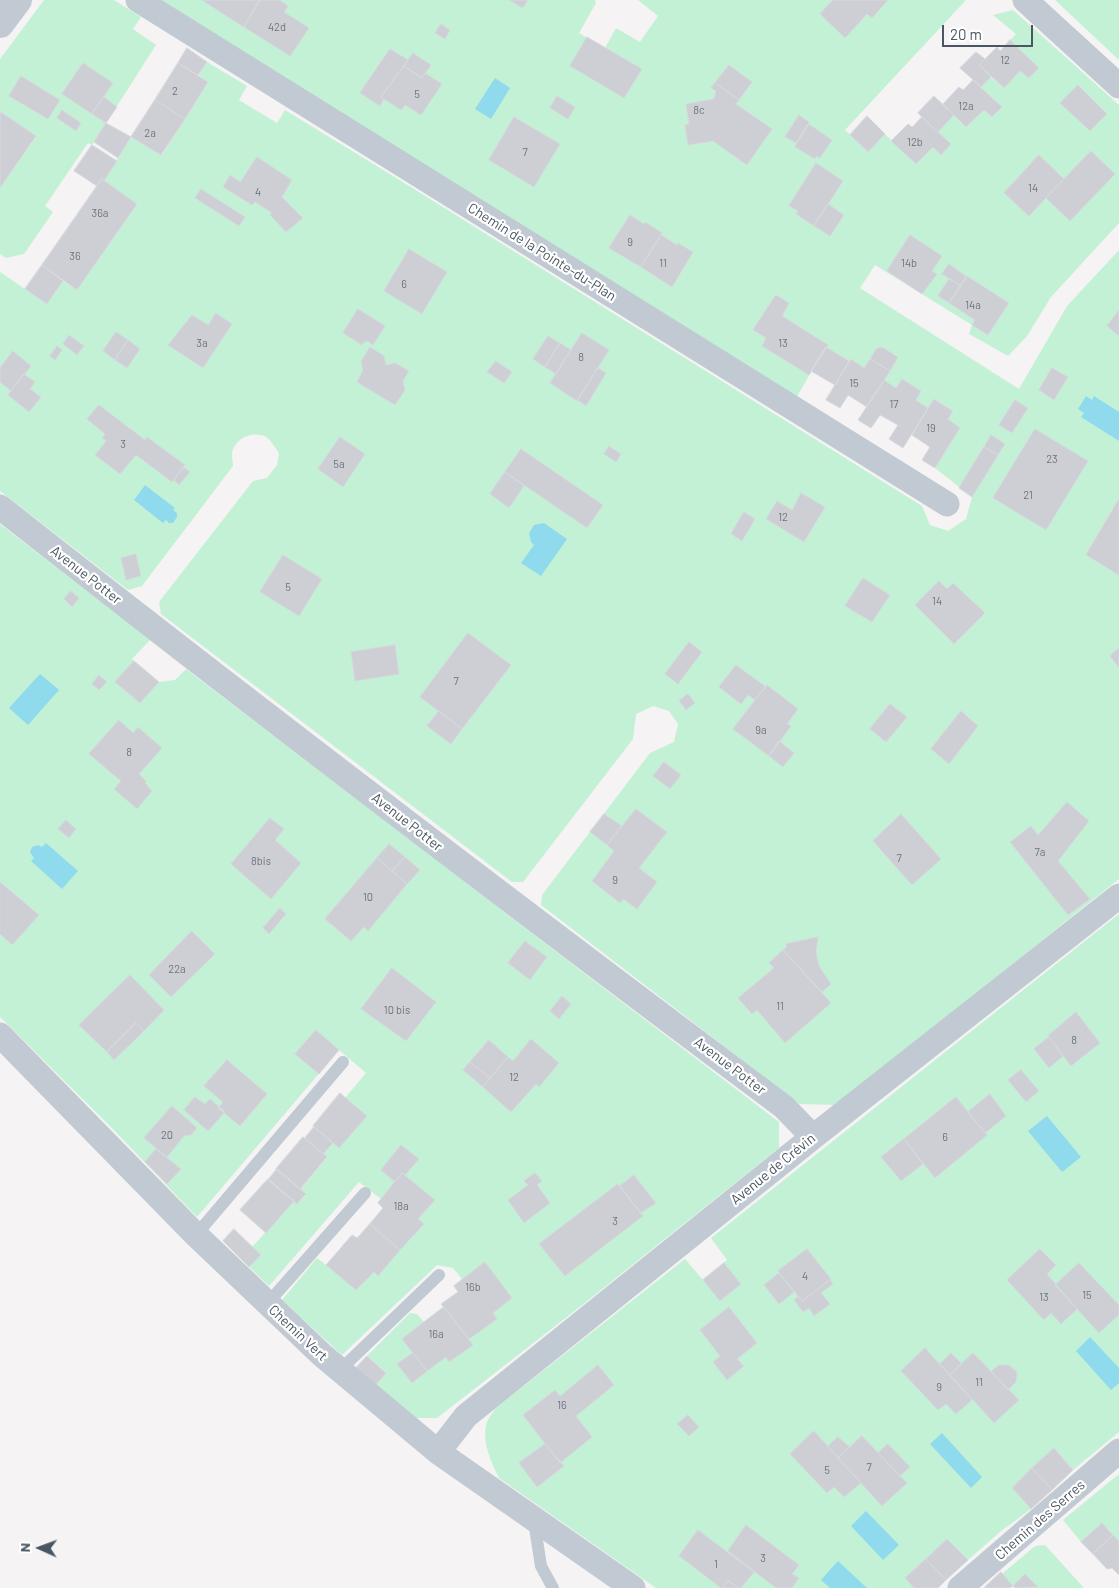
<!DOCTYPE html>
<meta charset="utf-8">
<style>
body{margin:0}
#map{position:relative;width:1119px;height:1588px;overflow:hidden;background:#f5f3f3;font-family:Barlow,sans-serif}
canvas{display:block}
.north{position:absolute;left:15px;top:1523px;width:50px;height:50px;-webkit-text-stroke:4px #fff;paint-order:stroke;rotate:272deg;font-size:14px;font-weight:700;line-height:20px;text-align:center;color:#4a5661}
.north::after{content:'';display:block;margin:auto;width:18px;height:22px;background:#4a5661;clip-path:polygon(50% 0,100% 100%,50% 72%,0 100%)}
.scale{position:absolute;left:942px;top:25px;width:91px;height:22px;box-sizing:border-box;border:2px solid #4a5661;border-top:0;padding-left:6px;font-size:15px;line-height:18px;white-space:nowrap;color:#4a5661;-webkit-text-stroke:4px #fff;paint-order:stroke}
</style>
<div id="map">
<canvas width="1119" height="1588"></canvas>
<div class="north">N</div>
<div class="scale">20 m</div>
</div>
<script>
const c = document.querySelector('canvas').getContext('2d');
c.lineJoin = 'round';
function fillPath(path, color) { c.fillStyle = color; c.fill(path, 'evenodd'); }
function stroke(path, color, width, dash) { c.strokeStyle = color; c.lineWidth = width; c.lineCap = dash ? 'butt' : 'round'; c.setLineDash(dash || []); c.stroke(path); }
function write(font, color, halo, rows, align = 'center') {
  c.font = font + ' Barlow,sans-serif'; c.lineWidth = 4.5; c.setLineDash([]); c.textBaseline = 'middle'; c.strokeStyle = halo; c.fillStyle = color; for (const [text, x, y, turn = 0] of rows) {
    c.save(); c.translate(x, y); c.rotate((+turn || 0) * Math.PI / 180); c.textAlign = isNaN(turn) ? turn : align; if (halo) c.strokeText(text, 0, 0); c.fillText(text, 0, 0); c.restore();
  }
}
fillPath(new Path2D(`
 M44,0H114L141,17L133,29L156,45L92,145L88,143L45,206L53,212L24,254L6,258L0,254V188L36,137L0,111V59Z
 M157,0H510L523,8L528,0H595L596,3L579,33L605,48L616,28L640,42L658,16L638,0H966L845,130L868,152L885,134L916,164L933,147L951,144L938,132L954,115L966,127L984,110L992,117L1002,107L981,87L991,77L1004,88L1020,71L1029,78L1039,68L1010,40L1016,34L993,15L1013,10L1119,105V223L1051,297L1027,336L1008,356L969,334L972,325L875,265L860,288L1019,389L1067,306L1119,250V879L836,1105L799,1104L541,905L542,895L650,753L674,742L678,724L669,711L653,706L636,714L633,739L523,882H512L161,614L159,602L253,481L267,478L277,465L279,453C275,448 271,440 266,437C252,430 234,439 232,454C232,458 233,463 233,466L142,586L128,590L0,491V272L47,304L63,281L77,290L137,204L104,181L131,137L162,155L208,82L198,75L207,62L247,86L239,100L277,123L285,110L406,184L922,506L930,525L948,531L966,519L972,497L935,468L960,428L948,419L953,411L935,399L928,408L916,400L902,379L896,388L884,380L898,356L882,348L876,349L864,368L851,359L849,361L826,347L796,398Z
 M1055,0H1119V60Z
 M0,524L150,640L132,659L159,682L175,680L186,669L779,1122V1148L581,1306L437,1418H412L375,1386L386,1372L367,1356L410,1313L417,1314L424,1322L443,1307L441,1304L458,1292L454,1286L462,1279L453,1268L437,1265L342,1355L282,1300L317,1258L326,1265L352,1235L357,1238L383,1208L378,1203L381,1199L359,1182L269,1286L249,1267L261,1255L252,1247L294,1201L297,1204L306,1195L300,1189L327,1158L323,1154L333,1143L339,1148L345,1098L366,1073L339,1050L197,1217L109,1125L0,1017Z
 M1119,914V1432L1073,1470L1054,1448L1012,1488L1031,1509L1001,1531L968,1560L947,1539L906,1578L914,1588H656L499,1478C491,1461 481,1441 487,1422C489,1417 493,1412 496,1408L685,1259L703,1280L727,1260L711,1238Z
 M1119,1474V1541L1102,1523L1081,1542L1063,1520Z
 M1045,1545L1084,1588H1015L1002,1574L1035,1546Z`), '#c3f1d5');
fillPath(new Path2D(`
 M495,78L510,88L491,119L475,109Z
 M1086,396L1092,400L1094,396L1119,412V441L1081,417L1084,413L1078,409Z
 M145,485L175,508L173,510L177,513V517L173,523H169L166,520L163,523L134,500Z
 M544,523L567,539L541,576L521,563L534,545L531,542L529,533L534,525Z
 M40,674L59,690L28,725L9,708Z
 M46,843L78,871L62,889L31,861L34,858L30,852L32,847L38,845L42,847Z
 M1047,1116L1081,1157L1062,1172L1028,1131Z
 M1090,1337L1119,1368V1383L1111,1390L1076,1351Z
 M942,1433L982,1477L971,1488L930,1444Z
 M866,1511L899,1545L883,1560L851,1526Z
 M838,1561L867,1588H830L821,1580Z`), '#90daee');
const building = new Path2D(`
 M202,0H260L244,27Z
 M260,0H280L288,6L284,12L309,28L290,56L244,27Z
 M509,0H528L523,8Z
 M833,0H888L872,18L867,14L845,38L820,14Z
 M441,24L450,30L445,39L435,33Z
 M587,37L642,69L624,98L570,66Z
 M1010,40L1039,68L1029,78L1020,71L1004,88L979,65L997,47L1000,51Z
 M187,48L207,62L198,75L178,63Z
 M390,49L408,60L381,97L384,99L380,106L360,93Z
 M976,52L985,59L979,65L991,77L981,87L960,68Z
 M413,53L431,65L422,78L404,66Z
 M83,63L113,83L92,114L62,94Z
 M178,63L208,82L185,119L155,100Z
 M729,65L752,82L739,100L715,83Z
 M404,66L422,78L425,73L442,84L421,115L405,105L401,110L381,97Z
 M21,76L60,100L48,119L9,96Z
 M973,80L1002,107L992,117L984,110L966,127L943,104L959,87L963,90Z
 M715,83L739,100L736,104L772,129L747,165L713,141L688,145L685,125L689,124L686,104L714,99L716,91L711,88Z
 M1078,85L1107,114L1090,131L1060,103Z
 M557,96L575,107L568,119L550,108Z
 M934,96L954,115L938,132L918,113Z
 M104,97L117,107L106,123L92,114Z
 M155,100L185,119L161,155L131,137Z
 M62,110L81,123L76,131L57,118Z
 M1,112L36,136L0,188V113Z
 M799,115L809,122L796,143L785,137Z
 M867,116L885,134L868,152L850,135Z
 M514,117L560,144L534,187L489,160Z
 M922,117L951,144L941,155L933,147L916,164L891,141L908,124L912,127Z
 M106,123L131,137L118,158L94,142Z
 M809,124L832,140L820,158L816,156L815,159L795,147Z
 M92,145L117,161L104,181L102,179L97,186L74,171Z
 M1091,151L1115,174L1070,221L1046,198Z
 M1039,155L1064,179L1029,216L1004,193Z
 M257,157L292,180L282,197L303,218L286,232L270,215L272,213L255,202L252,205L223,187L230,175L240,182Z
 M816,163L843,181L814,226L796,214L798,211L789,206Z
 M102,179L137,204L77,290L42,265Z
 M201,189L245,217L239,226L195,198Z
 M828,204L844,215L830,236L814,226Z
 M630,215L644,224L645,222L662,233L641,267L609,248Z
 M661,235L677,245L678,243L693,252L672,287L641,267Z
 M910,235L942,256L932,271L937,274L922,294L887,271Z
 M409,249L447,272L422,314L384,291Z
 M949,264L967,277L961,286L942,274Z
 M42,265L63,281L47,304L25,289Z
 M967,276L1009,303L988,335L972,325L975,320L949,303Z
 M949,279L961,286L949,303L938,296Z
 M776,295L789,303L782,316L828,345L809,375L762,346L766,338L753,330Z
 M358,309L385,326L373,345L368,341L364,342L362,345L343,333Z
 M1119,310V336L1107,326Z
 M216,313L232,324L203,368L168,345L192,315L208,325Z
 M116,332L128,340L115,360L103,351Z
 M582,333L609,350L577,401L550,383Z
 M69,335L84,346L77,355L63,344Z
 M548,336L560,343L545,367L533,359Z
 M128,340L140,349L127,368L115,360Z
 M560,343L571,350L556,374L545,367Z
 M57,346L62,350L55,360L50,356Z
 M370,347L384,356L386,365L395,363L409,371L403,381L405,390L395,405L357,382L363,370L361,362Z
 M826,347L849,361L835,385L811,371Z
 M882,347L898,357L890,371L870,359L876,349Z
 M13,351L31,366L11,391L0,382V368Z
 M851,359L864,368L870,359L890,371L867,407L848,395L840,408L826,400Z
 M496,361L512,372L504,383L487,372Z
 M598,368L606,373L586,406L578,400Z
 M1052,368L1068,377L1054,400L1039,390Z
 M24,374L35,382L30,389L41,397L29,412L8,395Z
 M902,379L921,391L916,400L928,408L903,448L889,439L898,425L880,415L871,428L858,420L884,380L896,388Z
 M934,399L953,411L948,419L960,428L935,468L922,460L930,447L912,435Z
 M1015,400L1028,408L1012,433L999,425Z
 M99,405L145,440L147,437L185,465L172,482L136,455L120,474L95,455L106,441L102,438L105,434L87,419Z
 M1035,429L1088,461L1046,530L993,498Z
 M991,435L1005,444L998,455L984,447Z
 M340,437L365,454L343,487L318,469Z
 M609,446L621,454L616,462L604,454Z
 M984,447L998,455L972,497L959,488Z
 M521,449L603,505L587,528L505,472Z
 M183,467L190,472L179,485L174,480Z
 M505,472L524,486L509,508L490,494Z
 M801,493L825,507L804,542L766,519L777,501L792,510Z
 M1119,499V575L1086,555Z
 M744,512L755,519L742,541L731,534Z
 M136,554L141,576L126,580L121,558Z
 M283,555L322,579L299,616L260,592Z
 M863,578L890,595L872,622L845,606Z
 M939,581L947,589L953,583L985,613L954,644L915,605Z
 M71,591L79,598L72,607L64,599Z
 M468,633L511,665L462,729L420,697Z
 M689,642L702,652L678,684L665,674Z
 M395,645L399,674L355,681L351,652Z
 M1119,648V668L1110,656Z
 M134,661L159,682L140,703L115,682Z
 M736,665L766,687L755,700L748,695L741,704L719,687Z
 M99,675L107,682L99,690L92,684Z
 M767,685L798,709L787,724L791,726L769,756L733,729Z
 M688,694L695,703L686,710L679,701Z
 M890,704L907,717L886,742L870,729Z
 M439,711L462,729L451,744L427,726Z
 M961,711L978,726L949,764L931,749Z
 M119,720L133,733L138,727L162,748L139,774L146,781L145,783L152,791L137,809L114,789L121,781L89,754Z
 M779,741L794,753L783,767L769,756Z
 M664,762L681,775L670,789L653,776Z
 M1067,802L1089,821L1058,861L1090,899L1068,915L1010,842L1031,826L1038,835Z
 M636,809L667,832L639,868L657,882L637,909L623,899L620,903L592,881L614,851L607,845Z
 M604,814L622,826L607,845L590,832Z
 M901,814L941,859L912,885L873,841Z
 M270,818L284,829L275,840L301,863L271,899L231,864Z
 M66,820L76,829L69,838L58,829Z
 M389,844L405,857L392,871L377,858Z
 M405,857L420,870L407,884L392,871Z
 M377,858L407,884L368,931L364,927L351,941L325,919Z
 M0,882L39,915L12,945L0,934Z
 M280,908L286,914L269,934L263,928Z
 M192,931L215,954L171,997L149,975Z
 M818,937L816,953L819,966L831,984L822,992L783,950L786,948V944Z
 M525,941L547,957L530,980L508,963Z
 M783,950L831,1003L785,1043L757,1010L752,1014L738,998L774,968L769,963Z
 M392,968L436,1002L406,1041L361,1009Z
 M130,975L164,1010L144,1031L136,1023L107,1052L79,1025Z
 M562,996L571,1004L559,1019L550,1011Z
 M1076,1012L1100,1043L1071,1066L1048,1036Z
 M136,1023L144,1031L114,1060L107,1052Z
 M316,1030L339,1050L319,1074L295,1054Z
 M1049,1037L1063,1056L1049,1068L1034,1049Z
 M531,1039L559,1063L539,1087L536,1084L511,1112L483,1087L508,1057L513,1061Z
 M489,1040L508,1057L490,1078L470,1062Z
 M227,1060L267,1094L240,1126L218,1108L223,1102L204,1086Z
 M470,1062L490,1078L483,1087L463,1070Z
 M1021,1070L1039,1091L1026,1102L1008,1080Z
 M340,1093L367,1116L339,1148L313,1126Z
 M990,1094L1006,1116L985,1133L968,1112Z
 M195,1097L205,1104L210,1099L225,1112L208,1131L184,1110Z
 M956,1097L987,1135L935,1178L904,1139Z
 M172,1106L197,1128L191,1135L184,1136L167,1157L144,1138Z
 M314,1127L333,1143L323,1154L305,1138Z
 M303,1137L327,1157L300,1189L276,1169Z
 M904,1139L923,1164L901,1181L881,1157Z
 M401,1145L419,1159L405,1175L402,1173L395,1182L381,1170Z
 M156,1149L181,1169L167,1184L145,1162Z
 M277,1169L306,1194L297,1204L268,1180Z
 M402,1173L435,1200L418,1219L424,1224L400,1250L370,1224L383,1208L378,1203Z
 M535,1173L542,1181L537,1185L550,1203L524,1223L508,1200L528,1185L524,1181Z
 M634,1175L656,1203L641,1213L620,1186Z
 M268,1179L294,1201L266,1233L240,1210Z
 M618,1184L643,1216L565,1276L539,1244Z
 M370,1224L400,1250L378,1276L374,1272L356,1290L326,1265L352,1235L357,1238Z
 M234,1229L261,1255L249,1267L223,1241Z
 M807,1249L831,1279L802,1301L778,1271Z
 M1040,1249L1056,1265L1047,1274L1077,1309L1061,1324L1051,1313L1044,1320L1007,1280Z
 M485,1262L512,1298L493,1313L497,1319L469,1339L441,1304L458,1292L454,1286Z
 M724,1263L741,1284L720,1301L703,1280Z
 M1079,1263L1119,1305V1315L1099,1333L1055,1285Z
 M779,1273L794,1292L779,1304L764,1285Z
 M830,1280L833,1284L821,1293L830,1304L814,1316L809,1308L803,1312L794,1300L798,1296L802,1301Z
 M444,1307L473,1345L449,1362L446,1357L427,1371L402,1339Z
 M729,1307L757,1343L737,1359L744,1366L727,1380L713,1362L720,1356L700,1330Z
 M925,1348L972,1400L956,1414L946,1404L938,1410L901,1371Z
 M413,1353L427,1371L412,1383L397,1364Z
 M951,1353L962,1364L950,1375L940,1364Z
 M973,1353L1019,1400L994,1423L950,1375Z
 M367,1356L386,1373L375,1386L355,1369Z
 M598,1365L614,1385L576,1416L592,1437L560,1463L523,1415L555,1390L560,1396Z
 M999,1365H1009L1017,1372L1016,1382L1008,1390L991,1372Z
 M688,1415L699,1427L689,1436L677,1424Z
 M814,1431L861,1483L844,1497L834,1487L827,1493L790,1454Z
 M862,1436L907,1483L882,1506L838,1458Z
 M838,1437L850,1447L838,1458L828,1446Z
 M545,1444L564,1466L537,1487L519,1463Z
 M888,1444L910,1467L900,1476L878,1453Z
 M1054,1448L1073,1470L1052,1490L1032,1468Z
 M1032,1468L1052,1490L1031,1509L1012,1488Z
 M1102,1523L1113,1535L1093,1554L1081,1542Z
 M746,1525L799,1565L792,1574L799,1578L792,1588H776L728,1551Z
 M698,1530L754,1572L741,1588H739L728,1581L723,1588H721L679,1556Z
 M1113,1535L1119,1541V1575L1112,1568L1107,1569L1093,1554Z
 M947,1539L968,1560L946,1580L926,1559Z
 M926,1559L946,1580L938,1588H914L905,1578Z
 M1001,1572L1013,1586L1010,1588H984Z
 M1025,1574L1038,1587L1015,1588L1013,1586Z
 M728,1581L739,1588H723Z`);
fillPath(building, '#cdcfd5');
stroke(building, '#d7d9de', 1);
stroke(new Path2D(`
 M196,1235L343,1062
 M267,1304L365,1193
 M340,1370L439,1275
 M534,1521L541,1566L553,1588`), '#c1cad2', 12);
stroke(new Path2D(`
 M138,0L947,504
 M1025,0L1119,86
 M0,507C259,711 521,910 784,1107L813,1137
 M0,1035L196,1235L322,1355L438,1452L633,1588
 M438,1452L466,1416L813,1137L1119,896
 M960,1588L1119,1451`), '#c1cad2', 25);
stroke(new Path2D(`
 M0,24L18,0`), '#c1cad2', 28);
write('11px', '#6b747e', null, [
 ["42d",277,27],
 ["12",1005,60],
 ["2",175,91],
 ["5",417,94],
 ["12a",966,106],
 ["8c",699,110],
 ["2a",150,133],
 ["12b",915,142],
 ["7",525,152],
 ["14",1033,188],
 ["4",258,192],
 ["36a",100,213],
 ["9",630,242],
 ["36",75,256],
 ["11",663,263],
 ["14b",909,263],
 ["6",404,284],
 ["14a",973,305],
 ["3a",202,343],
 ["13",783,343],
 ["8",581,357],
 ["15",854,383],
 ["17",894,404],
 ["19",931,428],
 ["3",123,444],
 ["23",1052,459],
 ["5a",339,464],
 ["21",1028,495],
 ["12",783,517],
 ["5",288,587],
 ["14",937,601],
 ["7",456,681],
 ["9a",761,730],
 ["8",129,752],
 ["7a",1040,852],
 ["7",899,858],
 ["8bis",261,861],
 ["9",615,880],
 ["10",368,897],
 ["22a",177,969],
 ["11",780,1006],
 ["10 bis",397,1010],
 ["8",1074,1040],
 ["12",514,1077],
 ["20",167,1135],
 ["6",945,1137],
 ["18a",401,1206],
 ["3",615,1221],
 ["4",805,1276],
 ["16b",473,1287],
 ["15",1087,1295],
 ["13",1044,1297],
 ["16a",436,1334],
 ["11",979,1382],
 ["9",939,1387],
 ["16",562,1405],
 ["7",869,1467],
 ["5",827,1470],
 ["3",763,1558],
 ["1",716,1564]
]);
write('14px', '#4a5661', '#fff', [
 ["Chemin de la Pointe-du-Plan",542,252,32],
 ["Avenue Potter",86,575,38],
 ["Avenue Potter",407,822,38],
 ["Avenue Potter",730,1066,37],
 ["Avenue de Crévin",773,1169,-39],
 ["Chemin Vert",298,1333,43],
 ["Chemin des Serres",1040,1520,-41]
]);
</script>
